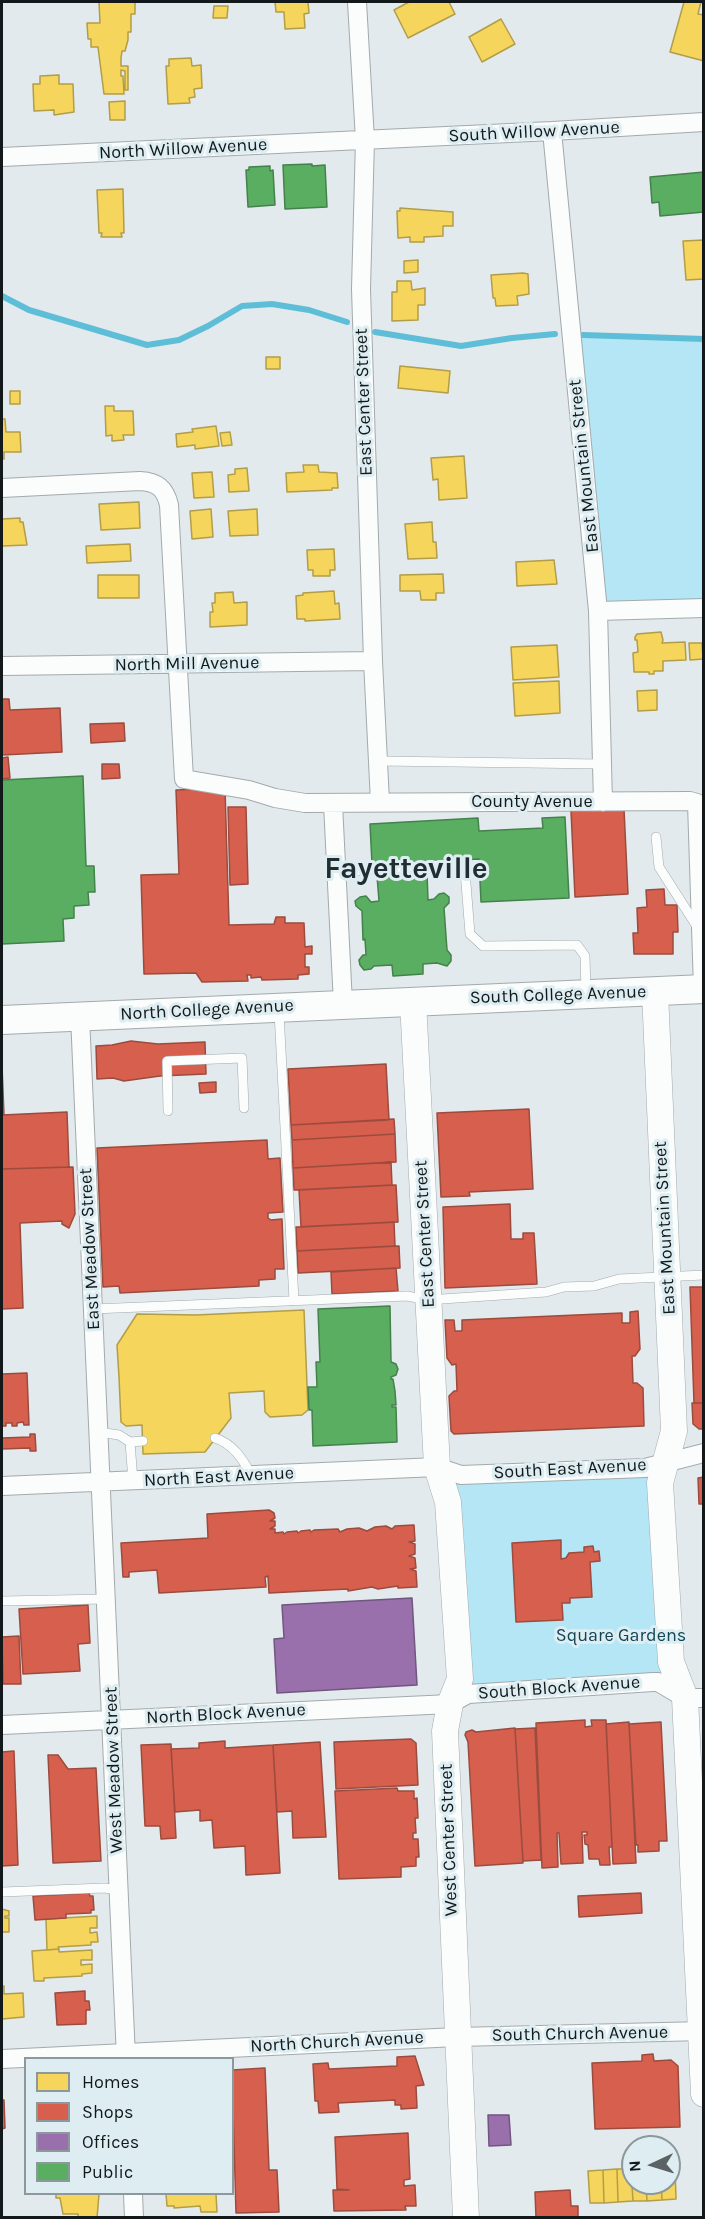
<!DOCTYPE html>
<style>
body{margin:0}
#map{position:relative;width:705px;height:2219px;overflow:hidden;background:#e2eaed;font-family:Karla,sans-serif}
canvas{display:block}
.frame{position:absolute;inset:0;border:3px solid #13191a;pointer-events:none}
.legend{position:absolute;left:24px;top:2057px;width:210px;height:138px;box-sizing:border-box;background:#ddedf2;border:2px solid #8c989c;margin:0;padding:8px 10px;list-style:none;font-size:18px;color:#13191a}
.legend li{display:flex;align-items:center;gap:12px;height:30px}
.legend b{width:30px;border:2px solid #8c989c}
.north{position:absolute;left:621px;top:2135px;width:60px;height:60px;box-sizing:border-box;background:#ddedf2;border:2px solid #8c989c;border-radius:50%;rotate:266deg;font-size:16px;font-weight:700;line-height:24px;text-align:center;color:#13191a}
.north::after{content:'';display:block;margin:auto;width:21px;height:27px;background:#5b6264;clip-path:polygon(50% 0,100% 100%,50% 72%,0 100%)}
</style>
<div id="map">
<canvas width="705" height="2219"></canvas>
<div class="frame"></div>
<ul class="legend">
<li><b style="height:16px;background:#f6d55c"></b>Homes</li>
<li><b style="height:16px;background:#d6604d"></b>Shops</li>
<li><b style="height:16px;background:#9970ab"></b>Offices</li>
<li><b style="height:16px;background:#5aae61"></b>Public</li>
</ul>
<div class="north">N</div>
</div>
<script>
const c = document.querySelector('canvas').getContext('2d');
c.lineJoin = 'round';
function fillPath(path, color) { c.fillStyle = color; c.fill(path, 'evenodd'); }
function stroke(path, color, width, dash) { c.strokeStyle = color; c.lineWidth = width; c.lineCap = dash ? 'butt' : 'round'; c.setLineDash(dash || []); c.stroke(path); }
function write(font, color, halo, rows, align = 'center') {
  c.font = font + ' Karla,sans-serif'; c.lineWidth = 6; c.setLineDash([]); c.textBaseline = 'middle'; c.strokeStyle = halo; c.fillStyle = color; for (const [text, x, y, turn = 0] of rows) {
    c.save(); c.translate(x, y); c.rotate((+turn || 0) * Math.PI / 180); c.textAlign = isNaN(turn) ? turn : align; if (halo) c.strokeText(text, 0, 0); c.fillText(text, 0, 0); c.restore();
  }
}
fillPath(new Path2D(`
 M571,335L703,339V608L598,611Z
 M665,1463L671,1662L658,1682L468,1694L437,1467ZM560,1540L561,1559L584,1552V1547L593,1546L594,1552H599L600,1561L590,1562L592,1596L570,1598V1603H562L563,1620L516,1622L512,1543Z`), '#b5e6f5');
const homes = new Path2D(`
 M99,2H135V14H131V32H128V40L125,51H122L121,58V66H128V90H125V71L121,70V76H123L124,94H104L98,47H91V39H88L87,23H100Z
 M275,2H308L309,13L304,14L305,28L285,29L284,12H276Z
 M409,2H449L455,14L408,38L394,10Z
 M684,2H701L698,14L704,15V61L670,52Z
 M214,6H228L227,18H213Z
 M501,19L515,44L482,62L469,37Z
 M191,58L192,66L201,65L202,88L194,89L195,97L189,98L190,103L168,104L166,66H169V59Z
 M59,75V84H73L74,112L54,115V110L34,111L33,84H40V76Z
 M125,101V120H110L109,102Z
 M123,189L124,233H121L122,237H101L102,233H99L97,190Z
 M400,208L453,212V226H443V236L424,237V242H410V237L398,238L397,211H400Z
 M704,240V279L686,280L683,241Z
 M418,260V272L404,273V261Z
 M523,273L528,274L529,294L517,296L518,305L496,306L495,298H493L491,275Z
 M397,281H411L412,290L425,288V305H418V320L392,321V292H397Z
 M266,357H280V369H266Z
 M400,366L450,371L448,393L398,388Z
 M10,391H20V404H10Z
 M105,406H114V411H133L134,435H123L124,440L112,441V435L106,436Z
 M2,419H5L6,432H20L21,452H4V459H2Z
 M216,426L219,446L195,449V445L177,447L176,434L193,432L192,429Z
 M230,432L232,445L222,446L220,433Z
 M464,456L467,498L439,500L438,479L433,480L431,458Z
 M303,465H318L319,472L337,473L338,488H332V490L287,492L286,473L304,472Z
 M247,468L249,491L229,492L228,475L235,474V469Z
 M212,472L214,497L194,498L192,473Z
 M139,502L140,528L101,530L99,504Z
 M211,509L213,537L192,539L190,511Z
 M257,509L258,535L230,536L228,511Z
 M20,518V522H23L27,545L2,546V519Z
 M432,522L433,542H436L437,558L408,559L405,524Z
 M130,544L131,561L87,563L86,546Z
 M334,549L335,570H330V576H313V570H308L307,550Z
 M554,560L557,584L517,586L516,562Z
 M443,574L444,593H436V600H421L420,591H400V575Z
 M98,575H139V598H98Z
 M334,591L335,604L339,603L340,619L305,621V619H297L296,596L303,595V593Z
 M233,592L234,603L247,602V625L210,627V612H213L212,603H215V593Z
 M661,632L663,640L662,643L685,642L686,660L663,661V671H654V674H649V672H634L633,653L638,652L637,640H635V637L637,634Z
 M689,643H702L703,659L690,660Z
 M557,645L559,677L513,680L511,647Z
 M559,681L560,713L515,716L513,683Z
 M657,690V710L638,711L637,691Z
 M304,1310L308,1410L302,1415L270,1417L265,1412L264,1391L229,1393L231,1418L205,1452L143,1454L142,1425L126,1426L121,1422L119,1377L117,1345L137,1314L196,1315Z
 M2,1909L9,1911V1916H5V1918H9V1932H2Z
 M97,1916V1928H90V1933L97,1932L98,1942H91V1945L58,1947L59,1949L47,1950L46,1919Z
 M59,1949V1952L92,1950V1960H81V1965L92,1964V1973L82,1974V1976L44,1978V1981H34L32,1951Z
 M2,1986H4V1994L23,1993L24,2017L2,2019Z
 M669,2167H675L676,2199L662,2200L661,2183H669Z
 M617,2169L618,2202L604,2203L603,2170Z
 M617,2169H631L633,2201L618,2202Z
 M631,2169H633V2183H646L647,2201H633Z
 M603,2170L604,2203H590L588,2171Z
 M646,2183H661L662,2200L647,2201Z
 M56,2194H99L97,2218H78V2214H63L60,2198H56Z
 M166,2194H216L217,2212H201L200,2206L174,2208V2206H167Z`);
fillPath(homes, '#f6d55c');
stroke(homes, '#b29d48', 1.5);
const shops = new Path2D(`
 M2,699H9L10,710L60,708L62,752L2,755Z
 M124,723L125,741L91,743L90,724Z
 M8,757L10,778L2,779V758Z
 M102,764H119L120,778L102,779Z
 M225,788L229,925L274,924L276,917H285V923H304L305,947L312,946V954H305V967H309V974L298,975V979L262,980L261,977L251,978V975H247L248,981L202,982L196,973L144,974L141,875L179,874L176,790Z
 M228,807H246L248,884L230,885Z
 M624,809L628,894L575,897L571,811Z
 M664,889L665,905H677L678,932H673V954H634L633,933H638L637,908L647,907L646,890Z
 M131,1041L158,1044L205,1042L206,1074L160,1076L124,1081L113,1078L97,1079L96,1046L112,1045Z
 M386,1064L389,1120L291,1125L288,1069Z
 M2,1066L4,1115H2Z
 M216,1082V1092L200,1093L199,1083Z
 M529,1109L533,1189L469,1192L470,1196L441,1197L437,1113Z
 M67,1112L69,1167L2,1169V1115Z
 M394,1119L395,1134L292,1140L291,1125Z
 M395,1134L396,1162L293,1168L292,1140Z
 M267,1140L268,1159L280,1158L283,1212L268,1213V1218L271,1220L282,1219L284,1269H275V1279L259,1280V1286L120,1293L119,1286L103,1287L97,1148Z
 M391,1162L392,1185L294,1190L293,1168Z
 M73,1167L75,1214L69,1228L62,1224V1221L20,1223L23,1308L2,1309V1169Z
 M396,1185L398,1222L301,1227L299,1190Z
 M510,1204L511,1239H523V1233H534L537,1284L445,1288L443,1207Z
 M394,1222L395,1246L297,1251L296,1227Z
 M399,1246L400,1268L298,1273L297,1251Z
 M396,1268L398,1291L332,1294L331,1272Z
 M690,1287H704V1403H694Z
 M638,1311L640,1349L635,1356H632L633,1383H637L643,1388L644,1426L454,1434L451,1431L449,1396L454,1391H457L456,1364L452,1365L447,1358L445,1320H454L455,1331H462V1320L622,1313V1323H630V1312Z
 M27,1373L29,1425H24L23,1422L17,1423V1426H12V1423H6V1426H2V1374Z
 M692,1403H704V1429H699L693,1424Z
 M30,1434H35L36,1451H30V1448L2,1449V1438L30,1437Z
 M704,1477V1504H699L698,1478Z
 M269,1510L274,1513L275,1518L270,1521H275V1526L270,1529H275V1533L283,1532L284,1534L287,1532L297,1531L298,1533L301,1531L310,1530L311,1532L314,1530L338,1529L340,1532L347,1529L359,1528L367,1531L375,1527L386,1526L392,1529L395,1526L414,1525L415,1541L409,1542L415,1544V1554L409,1556L415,1558L416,1568L410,1569L416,1571L417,1587L398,1588V1586L378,1589L372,1587L348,1591V1589L269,1593L268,1576L265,1577L266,1587L159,1593L157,1570L129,1572V1577H123L121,1543L208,1538L207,1514Z
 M561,1540V1559L566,1558L569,1553L584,1552V1547L593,1546L594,1552L599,1551L600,1561L590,1562L592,1597L570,1598V1603H562L563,1620L516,1622L512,1543Z
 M88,1605L90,1643L78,1644L80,1671L23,1674L19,1609Z
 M19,1636L21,1684H3L2,1637Z
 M585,1720V1727L592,1726L591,1720H606L612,1847H609L610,1865H600L599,1859H589L588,1845L585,1844L584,1835H587V1832H582L583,1863L561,1864L559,1833H557L558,1867L542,1868L536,1723Z
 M629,1722L636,1863L613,1864L606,1724Z
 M661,1722L667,1841H659V1851L638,1852V1845H636L629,1724Z
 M515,1728L523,1863L475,1866L468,1742L465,1735L466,1732L472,1730L476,1732Z
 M535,1728L541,1860L523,1861L515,1729Z
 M411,1739L416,1743L418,1785L336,1789L334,1742Z
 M225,1741V1748L273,1745L280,1873L246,1875L245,1846L214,1848L212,1820L200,1821V1810L175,1812L171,1749L199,1748V1743Z
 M320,1742L326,1837L293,1838L292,1811L277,1812L273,1745Z
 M171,1744L176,1838L161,1839L160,1826H145L141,1745Z
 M14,1751L18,1865L2,1866V1752Z
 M48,1755H58L68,1769L96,1768L101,1861L53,1863Z
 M397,1788L398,1791H414V1799L417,1798L418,1818H415L416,1833H413V1839H418L419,1857H416V1866L401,1867V1877L339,1879L335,1791Z
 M89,1893L90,1896H93L94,1910H91V1913L66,1914V1918L35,1920L33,1896Z
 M641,1893L642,1913L579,1917L578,1896Z
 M85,1991V2001H89L90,2010H86V2024L57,2025L55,1993Z
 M653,2054L654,2061L671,2060L678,2066L680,2127L595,2129L592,2063L642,2061V2055Z
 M415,2056L424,2085L416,2086L417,2108L401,2109V2105H395V2100L338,2103L339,2112L319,2113L318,2101H315L313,2064L328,2063L329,2069L397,2066V2057Z
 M265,2068L269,2170H277L279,2212L236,2213L232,2070Z
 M2,2100H4L5,2128L2,2129V2137Z
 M408,2133L410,2179L404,2180V2186L415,2185L416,2206H405L406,2210L334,2211L333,2190H349L337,2189L335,2137Z
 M570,2190L571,2206H578V2218H536L535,2192Z`);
fillPath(shops, '#d6604d');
stroke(shops, '#9c4b3e', 1.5);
const offices = new Path2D(`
 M412,1598L417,1685L277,1693L274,1639L284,1638L282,1605Z
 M488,2115H509L511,2145L489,2146Z`);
fillPath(offices, '#9970ab');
stroke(offices, '#715680', 1.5);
const public = new Path2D(`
 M312,164V166L325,165L327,207L285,209L283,165Z
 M270,166V171L273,170L275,205L248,207L246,170H249V167Z
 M704,172V212L660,216L659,202L652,203L650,177Z
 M83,776L86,866H94L95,892H88L89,905L74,906V918L63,919L64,941L2,944V780Z
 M565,817L569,898L481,902L479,859L372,864L370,824L478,818L479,831L543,828L542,818Z
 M427,873L428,900L434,899L439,894L444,893L449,897V903L444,908L447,950L451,955V961L447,966L437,963L423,964V974L393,976L392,965L374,966L371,969L364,970L360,965L359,960L363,955H366L365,939L363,940L362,911L356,906L355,901L360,897L366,896L371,902L379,901L377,876Z
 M390,1306L391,1362L396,1364L398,1369L396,1375L391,1377V1379H393L395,1391L396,1405H392V1407H396L397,1442L313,1446L312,1410H309L308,1387H317L316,1362H320L318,1309Z`);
fillPath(public, '#5aae61');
stroke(public, '#45814c', 1.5);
stroke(new Path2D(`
 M2,296L29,310L147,345L179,340L208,326L242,306L272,304L309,310L347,322
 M375,332L461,346L512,338L555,334
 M583,335L704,339`), '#5ebed7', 6);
const lane = new Path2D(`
 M378,761L602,764
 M656,837L659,867L698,928
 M337,872L457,864L465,871L470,934L483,946L577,945L585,956L586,992
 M279,1012L294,1301
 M168,1111L167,1061L242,1058L244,1108
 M93,1309L407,1296L428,1300L442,1299L546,1292L564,1287L594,1286L619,1279L704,1275
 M98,1432L119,1435L130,1442L143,1441
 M215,1438C233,1444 243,1459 251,1475
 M130,1442L133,1481
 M2,1601L106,1599
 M2,1892L104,1888L119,1890`);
const street = new Path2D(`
 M357,2L365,140L361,289L373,661L380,802
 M552,131L598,611L603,802
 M2,157L552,131L704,122
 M2,488L140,481C157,482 165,488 169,505L184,779L249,790L275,798L305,803L690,801L697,803L703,989
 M598,611L704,608
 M2,666L373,661
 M333,804L343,1004
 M80,1016L126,2058
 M2,1486L437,1467L461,1475L645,1468L704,1453
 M2,1725L450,1704L468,1694L653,1682H658L685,1698H704
 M2,2059L457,2037L704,2031
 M133,2194L134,2218`);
const secondary = new Path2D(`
 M655,992L674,1431L660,1483L671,1662L685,1698L704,2094
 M413,1001L437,1467L448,1502L460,1679L450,1704L445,1731L466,2218`);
const primary = new Path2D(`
 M2,1020L704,989`);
stroke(lane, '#a3aaac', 10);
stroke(street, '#a3aaac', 20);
stroke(secondary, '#a3aaac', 27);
stroke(primary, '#a3aaac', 30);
stroke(lane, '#fbfcfc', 9);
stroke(street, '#fbfcfc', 18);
stroke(secondary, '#fbfcfc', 26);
stroke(primary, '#fbfcfc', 28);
write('18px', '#13191a', '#ddedf2', [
 ["South Willow Avenue",534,132,-3],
 ["North Willow Avenue",183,149,-3],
 ["East Center Street",364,402,-92],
 ["East Mountain Street",584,466,-96],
 ["North Mill Avenue",187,664,-1],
 ["County Avenue",532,802],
 ["South College Avenue",558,995,-2],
 ["North College Avenue",207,1010,-3],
 ["East Mountain Street",665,1228,-93],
 ["East Center Street",425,1234,-93],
 ["East Meadow Street",90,1249,-93],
 ["South East Avenue",570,1469,-3],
 ["North East Avenue",219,1477,-3],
 ["South Block Avenue",559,1688,-4],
 ["North Block Avenue",226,1714,-3],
 ["West Meadow Street",114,1770,-92],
 ["West Center Street",449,1840,-92],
 ["South Church Avenue",580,2034,-1],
 ["North Church Avenue",337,2042,-3]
]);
write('18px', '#104554', '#ddedf2', [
 ["Square Gardens",621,1636]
]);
write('bold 30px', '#202d31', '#ddedf2', [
 ["Fayetteville",406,869]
]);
</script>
